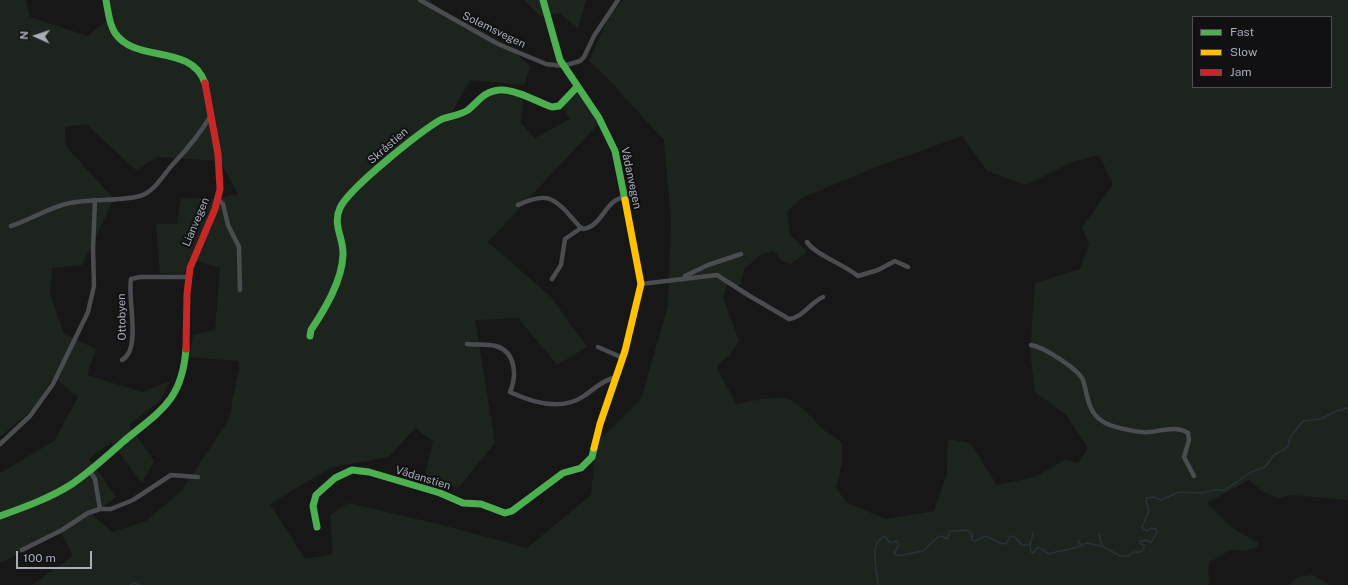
<!DOCTYPE html>
<meta charset="utf-8">
<style>
body{margin:0}
#map{position:relative;width:1348px;height:585px;overflow:hidden;background:#171717;font-family:"Public Sans",sans-serif}
canvas{display:block}
.legend{position:absolute;left:1192px;top:16px;width:140px;height:72px;box-sizing:border-box;background:#111113;border:1px solid #4d4f55;margin:0;padding:5px 7px;list-style:none;font-size:12px;color:#a8adb8}
.legend li{display:flex;align-items:center;gap:8px;height:20px}
.legend b{width:20px;border:1px solid #4d4f55}
.north{position:absolute;left:16px;top:16px;width:40px;height:40px;-webkit-text-stroke:3px #111113;paint-order:stroke;rotate:273deg;font-size:11px;font-weight:700;line-height:16px;text-align:center;color:#a8adb8}
.north::after{content:'';display:block;margin:auto;width:14px;height:18px;background:#a8adb8;clip-path:polygon(50% 0,100% 100%,50% 72%,0 100%)}
.scale{position:absolute;left:16px;top:551px;width:76px;height:18px;box-sizing:border-box;border:2px solid #a8adb8;border-top:0;padding-left:5px;font-size:12px;line-height:14px;white-space:nowrap;color:#a8adb8;-webkit-text-stroke:3px #111113;paint-order:stroke}
</style>
<div id="map">
<canvas width="1348" height="585"></canvas>
<ul class="legend">
<li><b style="height:5px;background:#4caf50"></b>Fast</li>
<li><b style="height:5px;background:#ffc107"></b>Slow</li>
<li><b style="height:5px;background:#c62828"></b>Jam</li>
</ul>
<div class="north">N</div>
<div class="scale">100 m</div>
</div>
<script>
const c = document.querySelector('canvas').getContext('2d');
c.lineJoin = 'round';
function fillPath(path, color) { c.fillStyle = color; c.fill(path, 'evenodd'); }
function stroke(path, color, width, dash) { c.strokeStyle = color; c.lineWidth = width; c.lineCap = dash ? 'butt' : 'round'; c.setLineDash(dash || []); c.stroke(path); }
function write(font, color, halo, rows, align = 'center') {
  c.font = font + ' "Public Sans",sans-serif'; c.lineWidth = 4; c.setLineDash([]); c.textBaseline = 'middle'; c.strokeStyle = halo; c.fillStyle = color; for (const [text, x, y, turn = 0] of rows) {
    c.save(); c.translate(x, y); c.rotate((+turn || 0) * Math.PI / 180); c.textAlign = isNaN(turn) ? turn : align; if (halo) c.strokeText(text, 0, 0); c.fillText(text, 0, 0); c.restore();
  }
}
fillPath(new Path2D(`
 M0,0H26L30,17L88,36L106,21L104,0H429L444,11L504,43L530,66L524,85L470,80L451,114L466,117L487,95L524,94L521,123L535,138L570,119L561,104L576,91L599,123L488,242L551,297L587,347L557,365L518,318L475,320L495,443L458,488L425,475L433,441L415,428L389,457L332,467L270,504L305,559L333,554L330,515L348,503L434,523L527,548L591,495L596,444L641,399L668,306L671,220L664,140L608,79L589,61L609,16L623,0H1348V500L1292,495L1278,498L1263,492L1249,480L1207,503L1231,527L1258,543L1257,547L1244,551L1230,550L1210,562L1208,575L1210,578L1209,585H32L73,556L61,533L0,563V473L54,441L78,397L54,377L31,411L0,437ZM1193,17H1331V87H1193ZM86,124L136,170L158,157L220,161L238,194L215,199L181,198L177,224H156L160,273L184,274L191,259L220,268L215,330L193,335L190,357L238,361L239,368L229,419L181,492L146,521L112,532L93,515L116,497L89,459L111,442L142,483L154,461L129,425L160,401L170,381L142,392L87,375L96,349L64,334L50,294L52,268L82,265L114,199L66,146L65,127ZM962,136L987,171L1026,185L1072,162L1099,155L1113,184L1082,227L1089,244L1080,269L1035,283L1030,352L1035,392L1066,415L1088,448L1078,463L1065,460L1035,477L997,485L970,443L948,439L947,473L934,511L886,519L847,503L836,488L842,462V443C835,436 829,435 823,429C813,420 801,404 788,399C779,395 746,402 736,404L717,368L719,363L730,355L739,341L723,297L727,285H740L744,269L762,254L774,251L782,261L791,264L807,252L790,234L787,212L802,198L876,167Z
 M524,0H586L578,28L559,13L541,17Z
 M1312,575L1331,585H1289L1297,577Z`), '#1d241e');
stroke(new Path2D(`
 M1099,534L1102,546
 M1078,541L1082,546
 M1030,545L1033,533
 M130,585L134,583L140,585
 M878,585C878,571 867,543 885,536L890,543L897,541L899,545L894,553L898,556L923,551L938,537L942,536L947,539L950,531L967,530L972,534V540L975,541L986,536L1000,543L1006,544L1010,537L1014,536L1022,545H1030L1031,552L1033,553L1038,547L1049,554C1062,549 1075,551 1086,543L1102,546L1120,556H1128L1134,552H1140L1144,549V545L1140,544V541L1146,540L1151,543L1157,532L1156,529L1152,528L1146,531L1142,527L1149,511L1146,501L1147,498L1154,497L1161,500L1179,492L1201,493L1215,490H1225L1251,472L1265,467L1274,455L1288,447L1290,437L1303,421L1321,419L1336,411L1348,408`), '#2a3239', 1.5);
stroke(new Path2D(`
 M420,0L498,44L546,64L563,66L580,61L584,57L594,36L618,0
 M218,199L223,204L228,225L239,247L240,290
 M518,205C544,193 553,195 572,218C576,222 578,226 583,229C603,226 604,201 624,197
 M11,226C31,220 49,207 70,203C93,198 117,202 140,196C156,191 164,173 175,162C189,147 199,135 210,117
 M807,242C814,254 845,265 858,276L878,270L895,261L908,267
 M685,276L708,265L741,254
 M552,279L561,265L565,239L581,228
 M641,284L717,275L748,295L789,319C802,318 811,302 823,297
 M467,344C476,345 487,344 496,346C516,352 517,376 510,392C533,403 562,411 584,396C594,389 603,380 616,377
 M1031,345C1044,347 1078,369 1083,380C1088,395 1087,411 1102,421C1110,427 1138,433 1149,432C1161,431 1177,425 1188,433L1189,440L1184,457L1194,476
 M598,347L623,358
 M122,360C142,349 127,299 131,279L140,277H188
 M0,444L30,416L53,384L88,312L94,286L93,249L95,200
 M89,470L95,479L100,509H111L133,500L171,475L198,477
 M22,550L62,530L88,513L100,509`), '#4b4c50', 4.5);
stroke(new Path2D(`
 M106,0C108,11 109,24 115,33C136,64 191,43 205,83
 M543,0L560,60L599,118L615,151L625,200
 M310,336L311,330C325,309 342,281 343,255C344,238 332,225 340,208C348,189 422,130 442,119C450,116 461,115 468,110C479,101 484,91 500,90C515,89 538,102 552,107L559,106L577,87
 M0,516C25,507 50,498 72,484C91,471 107,456 124,441C160,411 182,401 186,349
 M317,527L313,506L316,495L335,478L352,470L369,472L440,493L463,503L481,504L505,513L512,511L563,473L581,468L592,457L594,448`), '#4caf50', 7);
stroke(new Path2D(`
 M594,448L600,424L625,351L641,284L625,200`), '#ffc107', 7);
stroke(new Path2D(`
 M186,349L187,294L190,268L215,209L220,189L218,154L205,83`), '#c62828', 7);
write('11px', '#a8adb8', '#111113', [
 ["Solemsvegen",494,30,26],
 ["Skråstien",388,146,-41],
 ["Vådanvegen",631,178,78],
 ["Lianvegen",196,222,-67],
 ["Ottobyen",122,317,-91],
 ["Vådanstien",423,478,17]
]);
</script>
